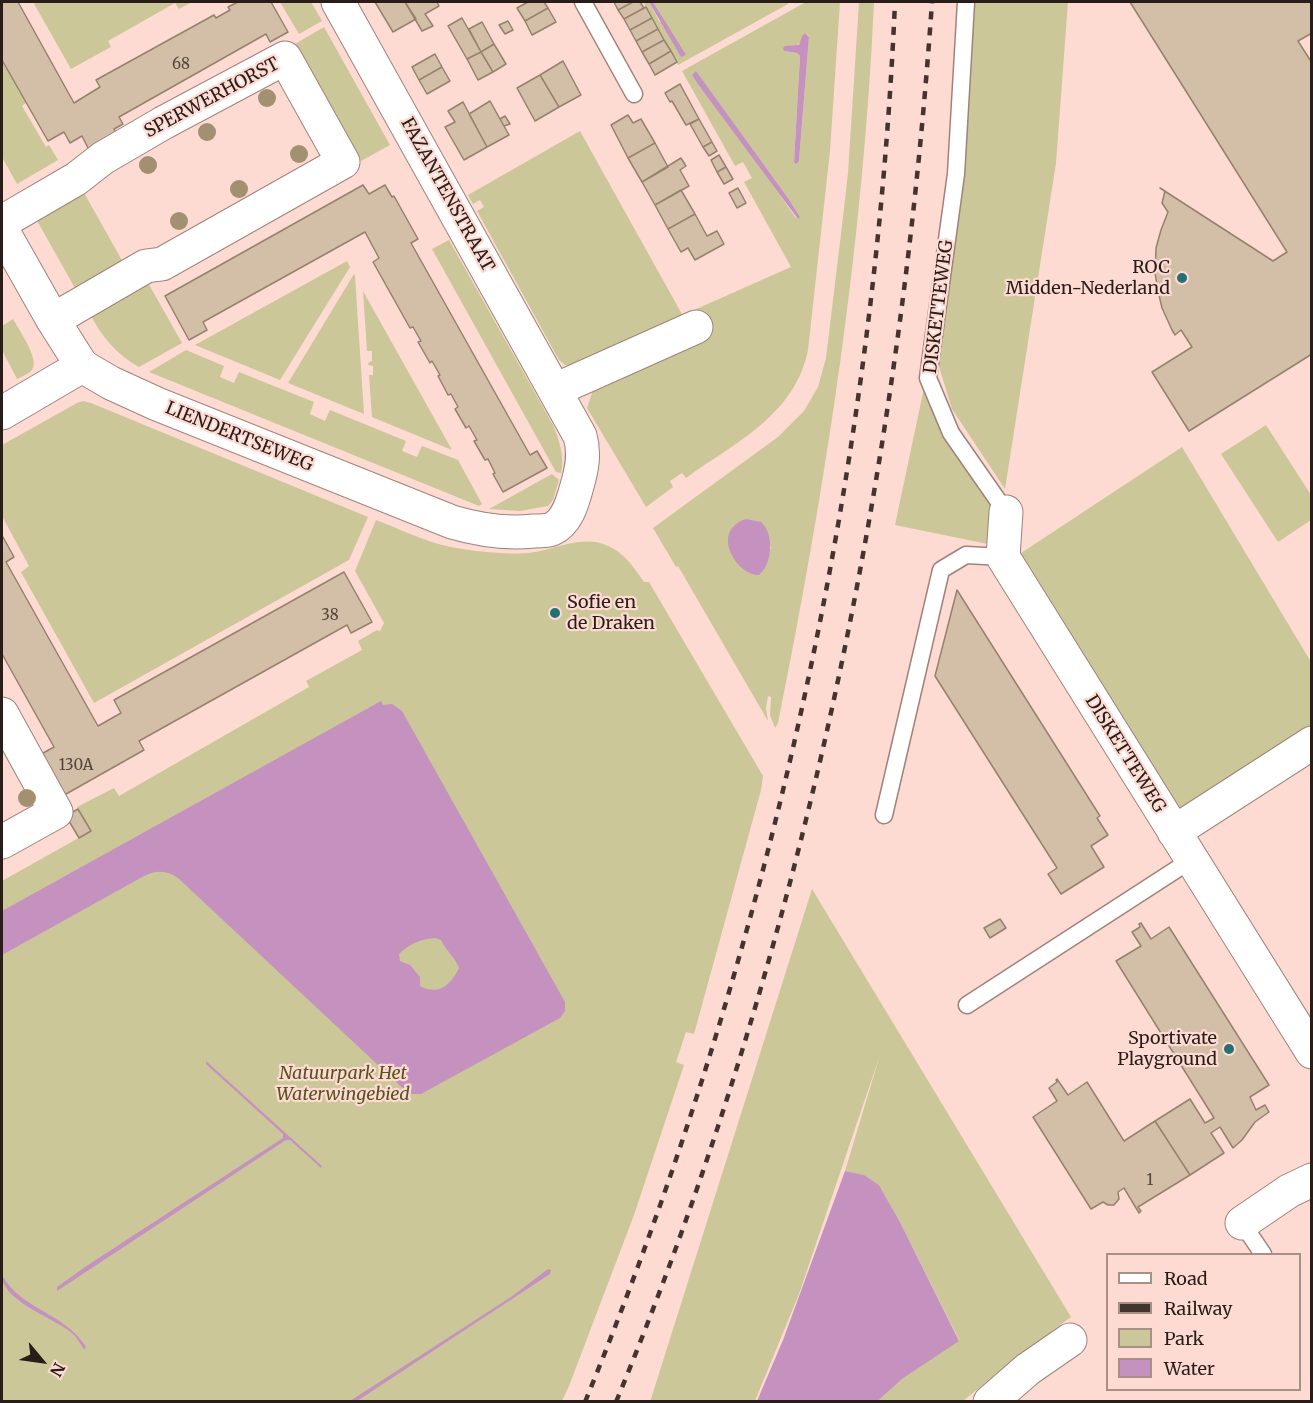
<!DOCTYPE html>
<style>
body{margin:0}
#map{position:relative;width:1313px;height:1403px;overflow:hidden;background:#fddbd2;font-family:Merriweather,serif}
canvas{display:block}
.frame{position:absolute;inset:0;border:3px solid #291d19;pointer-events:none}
.legend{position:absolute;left:1106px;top:1253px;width:195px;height:138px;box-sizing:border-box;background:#fddbd2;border:2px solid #a88f88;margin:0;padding:8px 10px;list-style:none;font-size:18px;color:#291d19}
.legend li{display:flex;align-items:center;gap:12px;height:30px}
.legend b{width:30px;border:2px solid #a88f88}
.north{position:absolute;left:12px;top:1331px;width:60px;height:60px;-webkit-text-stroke:4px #fddbd2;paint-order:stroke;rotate:119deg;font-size:16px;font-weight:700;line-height:24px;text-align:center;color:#291d19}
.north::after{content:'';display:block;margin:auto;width:21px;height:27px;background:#291d19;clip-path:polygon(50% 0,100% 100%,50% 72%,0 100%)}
</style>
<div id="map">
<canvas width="1313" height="1403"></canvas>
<div class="frame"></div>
<ul class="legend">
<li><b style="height:8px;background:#fff"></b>Road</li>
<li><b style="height:8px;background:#42342f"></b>Railway</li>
<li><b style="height:16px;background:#cbc799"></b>Park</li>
<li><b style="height:16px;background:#c592c0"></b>Water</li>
</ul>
<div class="north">N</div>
</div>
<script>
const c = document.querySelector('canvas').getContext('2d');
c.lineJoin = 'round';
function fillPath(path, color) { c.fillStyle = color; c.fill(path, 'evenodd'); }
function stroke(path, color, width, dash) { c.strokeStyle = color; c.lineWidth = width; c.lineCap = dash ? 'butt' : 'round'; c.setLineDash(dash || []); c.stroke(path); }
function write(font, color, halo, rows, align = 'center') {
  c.font = font + ' Merriweather,serif'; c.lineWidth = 4.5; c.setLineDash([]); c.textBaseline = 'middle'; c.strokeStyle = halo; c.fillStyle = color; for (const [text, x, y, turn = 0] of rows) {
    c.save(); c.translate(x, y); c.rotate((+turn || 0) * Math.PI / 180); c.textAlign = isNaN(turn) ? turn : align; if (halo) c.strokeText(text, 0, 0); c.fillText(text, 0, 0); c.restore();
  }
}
fillPath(new Path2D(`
 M33,2H192L179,9L175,3L108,41L111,47L71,69Z
 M280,2H311L322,21L299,34Z
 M643,2H649L659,21L668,27L653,2H787L788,4L678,65Z
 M806,2H840L830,151L808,350C795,415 736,442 686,478L682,473L670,481L673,487L646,507L587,408L594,387L698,315L694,310L791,267L744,182L752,178L743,162L735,166L682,71ZM807,34L809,37L799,161H794L800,56L797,53L784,51L785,46H797ZM696,72L788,198L800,217L796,218L752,155L697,83L692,75Z
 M859,2H874C863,245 826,485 778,723L775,728L770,715L771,697L768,696L766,708L768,721L678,566L676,567L653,528L778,437L804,411L818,387L826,358L841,234L848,173ZM738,523L771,547L761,574L734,526Z
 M974,2H1068L1056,163L1005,489L952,409L937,360Z
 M324,27L390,145L361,161L295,44Z
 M2,59L26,103L22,106L46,147L49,145L58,160L17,184L2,157Z
 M580,131L683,316L570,366L565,365L559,360L477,211L484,207L480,200L473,204L468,195Z
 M83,191L124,264L76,290L35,217Z
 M449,240L553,425C559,440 565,457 561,473L556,472L432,249Z
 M347,261L350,267L280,380L195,345Z
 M354,274L355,276L364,414L288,383Z
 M147,281L182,343L139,367C116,354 102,337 90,314Z
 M363,291L452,450L372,417L369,375H373V366L368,365L369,362L372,361V351H367Z
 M13,319C19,330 38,357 33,368C31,373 23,376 17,379L2,350V326Z
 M186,350L224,366L220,377L234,383L239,372L314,402L310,414L325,421L330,410L406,441L402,451L417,457L422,446L458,460L482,504L479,506L149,372Z
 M924,388L995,512L988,544L895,525Z
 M83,401L91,403L368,517L349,560L94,703L21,572L29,566L2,516V445L77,403Z
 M1266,425L1311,495V520L1278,542L1221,454Z
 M1182,447L1311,662V735L1182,815L1018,555Z
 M552,474L559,480L553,500L548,506L520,511L489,509Z
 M376,520C395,527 413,536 432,542C455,550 503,555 528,553C552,551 575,537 600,543C621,549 632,564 644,582H649L763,776L761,790L694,1034L686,1032L676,1062L684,1065L634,1215L569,1386L562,1401H2V881L91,831L77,807L114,788L119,796L309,687L306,681L362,650L358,641L377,630L380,631L384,623L355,571Z
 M812,889L1071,1317L1017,1357L963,1401H878L902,1379L959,1340L900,1222L879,1185L863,1175L845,1171L880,1055L799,1294L755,1401L650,1402Z`), '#cbc799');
fillPath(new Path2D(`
 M649,2H653L686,55L681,57Z
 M805,33L809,37L799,161L796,164L794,162L800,56L797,53L784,51L783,48L785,46L799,45L802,36Z
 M696,71L788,198L800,217L798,219L697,83L692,75Z
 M746,519L761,522C775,534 772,565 759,575C737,576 709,531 746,519Z
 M381,701L383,705L392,704L402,711L565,1002V1011L560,1018L421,1094H409L178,878C167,870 156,870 144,876L2,955V911ZM435,938L441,940C446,951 455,957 459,968C451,985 438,996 420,986V977L410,965L400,961L399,954C409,944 421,939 435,938Z
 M206,1061L322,1166L321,1168L290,1140H286L57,1291V1287L88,1265L283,1138V1134L206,1064Z
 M845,1171L864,1175L879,1185L900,1222L959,1341L902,1379L878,1401H757L783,1340Z
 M548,1269L551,1270L550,1274L357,1401H350L511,1297Z
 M2,1275C21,1310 64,1312 86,1347L85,1349L83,1348C79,1341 75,1335 68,1330C50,1317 1,1299 2,1275Z`), '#c592c0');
const building = new Path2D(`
 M2,2H18L74,103L100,87L96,80L214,15L216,18L230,10L228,7L238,2H271L288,32L270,42L266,34L119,117L123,124L114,129L118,136L90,152L82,136L70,143L64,132L48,141L2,60Z
 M375,2H405L416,19L393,32Z
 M405,2H437L439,6L425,14L433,26L422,31Z
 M528,2H544L548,8L525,21L517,8Z
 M614,2H633L618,10Z
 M633,2H640L644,8L624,19L618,10Z
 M1130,2H1312V33L1298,41L1312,63V354L1189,431L1152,372L1192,347L1181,330L1175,335L1172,330L1162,308L1158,291L1155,273L1156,248L1161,230L1168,212L1162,203L1165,191L1160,188L1273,261L1287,252Z
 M646,7L652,18L630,30L624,19Z
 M548,8L556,22L532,35L525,21Z
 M462,18L481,52L467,59L448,26Z
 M652,18L658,29L636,41L630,30Z
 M508,21L513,30L505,34L499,25Z
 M482,22L494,44L481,52L469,29Z
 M658,29L664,40L642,52L636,41Z
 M664,40L671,51L649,64L642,52Z
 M494,44L506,64L493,72L481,52Z
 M671,51L677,62L655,75L649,64Z
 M481,52L493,72L478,80L467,59Z
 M435,54L442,67L419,80L412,67Z
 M563,61L581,95L559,107L540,75Z
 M442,67L450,81L427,94L419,80Z
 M540,75L559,107L535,121L517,88Z
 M680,84L699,119L686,125L672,101L670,102L665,93Z
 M490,101L509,135L487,147L469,114Z
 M463,102L487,147L464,160L445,127L455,122L448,111Z
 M628,115L633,123L641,119L655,143L628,158L611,125Z
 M505,116L510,124L504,126L500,119Z
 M699,119L712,142L703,147L690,124Z
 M712,142L717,151L709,156L703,147Z
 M655,143L668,167L642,182L628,158Z
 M719,155L726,167L717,172L711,160Z
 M681,158L686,166L680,170L689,186L655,205L642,182Z
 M726,167L733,179L724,184L717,172Z
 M363,185L369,194L385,185L392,197L394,196L418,239L411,243L530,455L537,451L547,468L503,492L493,474L495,473L488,459L485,460L474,441L477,440L469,426L466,428L455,409L458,407L451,394L448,395L438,376L440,375L432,361L430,363L418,342L421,341L413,327L410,328L373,262L379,258L365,232L203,322L207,330L189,340L165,296Z
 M738,188L746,203L737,208L729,193Z
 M681,190L695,214L668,229L655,205Z
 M695,214L707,236L717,231L724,244L695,260L688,248L681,252L668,229Z
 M3,537L14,557L6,562L98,726L121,713L114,700L344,572L372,622L351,633L347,625L139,741L144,750L59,798L36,757L54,747L2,654V538Z
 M957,590L1100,816L1097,818L1108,835L1091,846L1104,867L1061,894L1048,874L1057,868L935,676Z
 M78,809L91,831L79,838L66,816Z
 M1000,919L1006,928L990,938L984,928Z
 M1141,923L1151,939L1169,927L1269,1085L1250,1097L1256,1110L1265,1105L1269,1112L1255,1122L1242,1140L1233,1148L1220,1127L1211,1133L1224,1153L1190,1175L1155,1121L1190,1099L1205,1123L1214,1118L1116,961L1141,946L1132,932L1140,927L1139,924Z
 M1057,1079L1068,1095L1087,1082L1124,1141L1155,1121L1190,1175L1138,1207L1141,1211L1139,1213L1124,1188L1118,1192L1119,1199L1114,1205H1108L1103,1202L1091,1209L1033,1117L1057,1101L1049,1088L1057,1082L1056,1080Z`);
fillPath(building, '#d3bea7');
stroke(building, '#96826c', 1.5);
const lane = new Path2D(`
 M583,2L634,94
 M966,2L956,174L928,378L951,433L1006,512
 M884,815L941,570L966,555L1003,557
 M967,1005L1191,860
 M1242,1223L1263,1254`);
const street = new Path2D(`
 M2,222L76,179L103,158L163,123L285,58L343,162L162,264L146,266L53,320
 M555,390L696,327
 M2,413L82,366L111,383L157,404L452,522C479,530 506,534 534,531C539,531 547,531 552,529C568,522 573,500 577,486C582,469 585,453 580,436L338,2
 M1006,512L1003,557L1312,1052
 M2,714L56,812L2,842
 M1174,832L1312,743
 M1242,1223L1289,1191L1312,1180
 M990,1402L1028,1369L1070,1340`);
const secondary = new Path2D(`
 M2,230L53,320L82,366`);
stroke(lane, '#a1827a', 19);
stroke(street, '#a1827a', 35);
stroke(secondary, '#a1827a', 35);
stroke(lane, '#fff', 16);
stroke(street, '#fff', 33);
stroke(secondary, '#fff', 33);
stroke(new Path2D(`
 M585,1402C767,959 874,480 895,2
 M616,1402C800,957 899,480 932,2`), '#42342f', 4.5, [8, 8]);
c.fillStyle = '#a29071';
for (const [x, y] of [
 [267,98],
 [207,132],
 [299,154],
 [148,165],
 [239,189],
 [179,221],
 [27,798]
]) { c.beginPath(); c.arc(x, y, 9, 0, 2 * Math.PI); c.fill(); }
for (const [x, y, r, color] of [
 [1182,278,6,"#257076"],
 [555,613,6,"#257076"],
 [1229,1049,6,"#257076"]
]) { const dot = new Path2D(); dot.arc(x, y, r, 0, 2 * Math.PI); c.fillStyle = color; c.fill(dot); stroke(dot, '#fddbd2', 2); }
write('15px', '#54453c', null, [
 ["68",181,65],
 ["38",330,616],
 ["130A",76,766],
 ["1",1150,1181]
]);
write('18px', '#291d19', '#fddbd2', [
 ["SPERWERHORST",212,98,-28],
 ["FAZANTENSTRAAT",447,195,61],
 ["DISKETTEWEG",939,307,-83],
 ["LIENDERTSEWEG",239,437,22],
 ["DISKETTEWEG",1125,754,58]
]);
write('18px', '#291d19', '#fddbd2', [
 ["ROC",1170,268],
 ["Midden-Nederland",1170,289],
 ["Sofie en",567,603,"left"],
 ["de Draken",567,624,"left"],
 ["Sportivate",1217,1039],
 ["Playground",1217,1060]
], 'right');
write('italic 18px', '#585321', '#fddbd2', [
 ["Natuurpark Het",343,1074],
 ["Waterwingebied",343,1095]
]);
</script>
